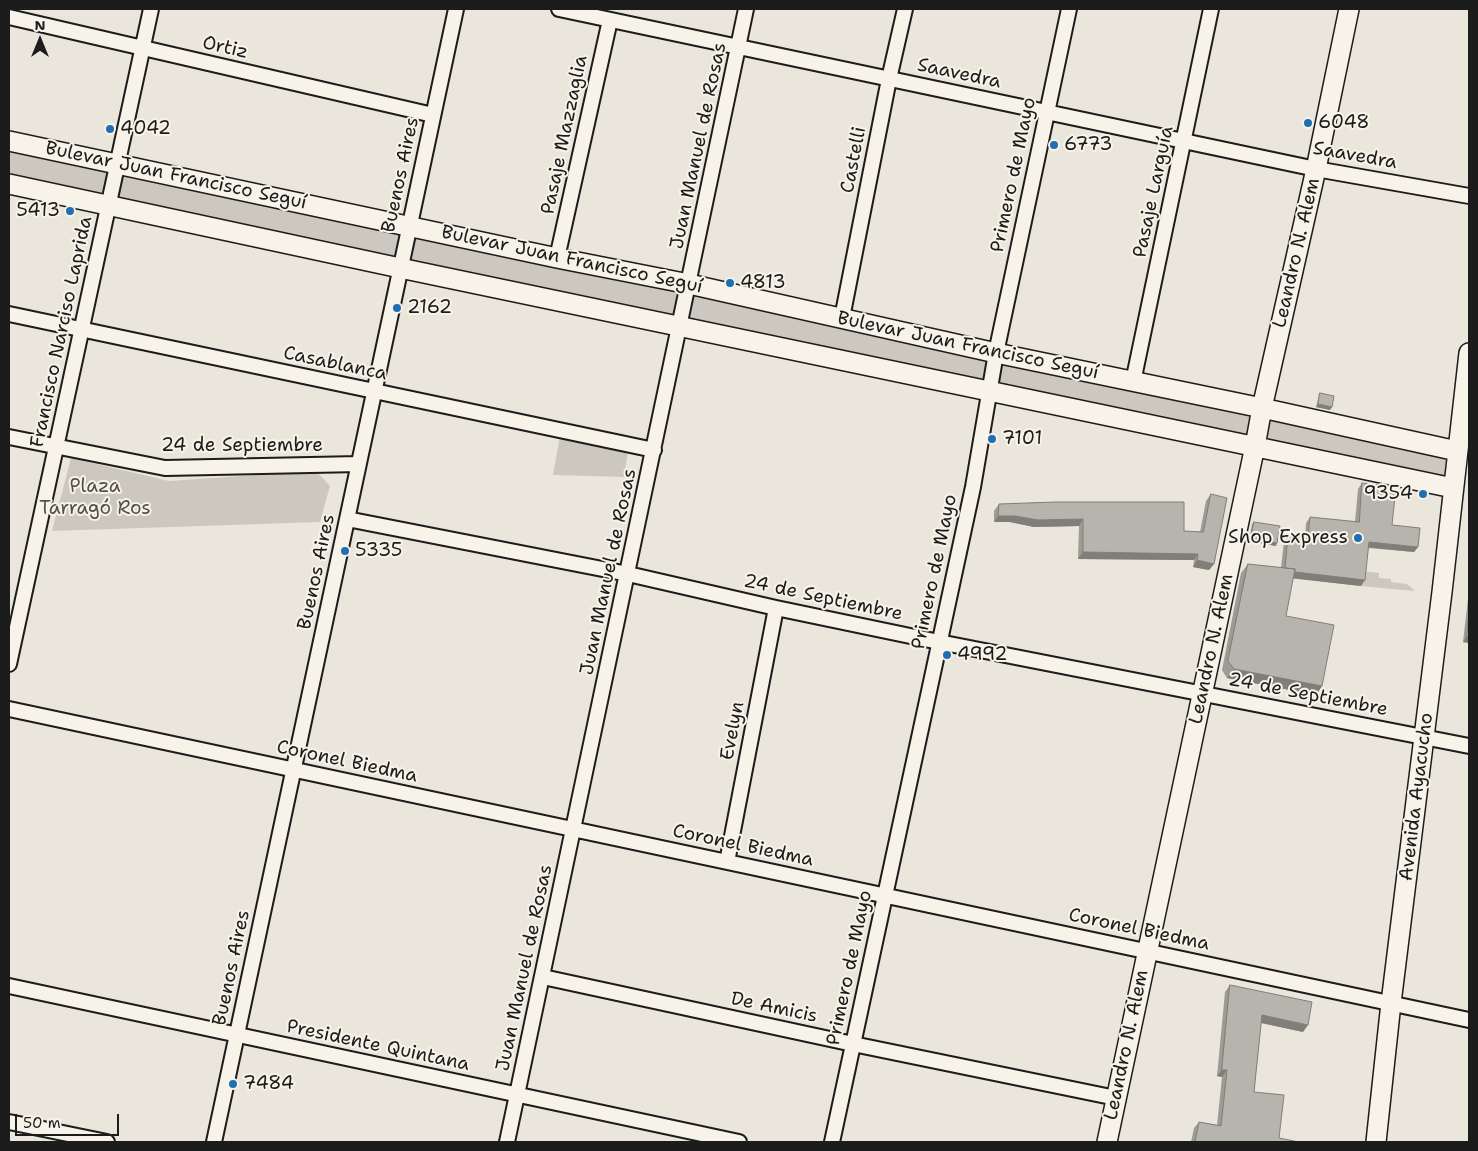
<!DOCTYPE html>
<meta charset="utf-8">
<style>
body{margin:0}
#map{position:relative;width:1478px;height:1151px;overflow:hidden;background:#eae6dc;font-family:"Shantell Sans",sans-serif}
canvas{display:block}
.frame{position:absolute;inset:0;border:10px solid #1c1c1c;pointer-events:none}
.north{position:absolute;left:15px;top:15px;width:50px;height:50px;-webkit-text-stroke:4px #f7f3e8;paint-order:stroke;rotate:0deg;font-size:14px;font-weight:700;line-height:20px;text-align:center;color:#1c1c1c}
.north::after{content:'';display:block;margin:auto;width:18px;height:22px;background:#1c1c1c;clip-path:polygon(50% 0,100% 100%,50% 72%,0 100%)}
.scale{position:absolute;left:15px;top:1114px;width:104px;height:22px;box-sizing:border-box;border:2px solid #1c1c1c;border-top:0;padding-left:6px;font-size:15px;line-height:18px;white-space:nowrap;color:#1c1c1c;-webkit-text-stroke:4px #f7f3e8;paint-order:stroke}
</style>
<div id="map">
<canvas width="1478" height="1151"></canvas>
<div class="frame"></div>
<div class="north">N</div>
<div class="scale">50 m</div>
</div>
<script>
const c = document.querySelector('canvas').getContext('2d');
c.lineJoin = 'round';
function fillPath(path, color) { c.fillStyle = color; c.fill(path, 'evenodd'); }
function stroke(path, color, width, dash) { c.strokeStyle = color; c.lineWidth = width; c.lineCap = dash ? 'butt' : 'round'; c.setLineDash(dash || []); c.stroke(path); }
function write(font, color, halo, rows, align = 'center') {
  c.font = font + ' "Shantell Sans",sans-serif'; c.lineWidth = 4; c.setLineDash([]); c.textBaseline = 'middle'; c.strokeStyle = halo; c.fillStyle = color; for (const [text, x, y, turn = 0] of rows) {
    c.save(); c.translate(x, y); c.rotate((+turn || 0) * Math.PI / 180); c.textAlign = isNaN(turn) ? turn : align; if (halo) c.strokeText(text, 0, 0); c.fillText(text, 0, 0); c.restore();
  }
}
fillPath(new Path2D(`
 M9,141L1457,451L1453,488L9,184Z
 M560,436L628,450L624,477L553,475Z
 M71,458L169,481L316,471L330,486L320,522L52,531Z
 M1362,571L1379,573V578L1391,579V582L1407,584L1415,591L1361,586Z`), '#ccc8c0');
const minor = new Path2D(`
 M559,9L1316,169L1469,196
 M9,17L433,115
 M557,258L610,20
 M9,314L654,450
 M842,318L889,79L905,9
 M1133,382L1211,9
 M9,437L165,468L359,464
 M347,519L628,574L776,608L939,642L1469,746
 M9,664C56,445 105,227 151,9
 M9,709L1469,1020
 M727,862L776,608
 M543,977L853,1044L1116,1098
 M9,986L739,1142
 M9,1122L107,1142
 M214,1142L456,9
 M507,1142L746,9
 M832,1142L973,487L996,353L1069,9`);
const secondary = new Path2D(`
 M9,141L557,258L689,284L996,353L1262,408L1457,451
 M9,184L400,268L1453,488
 M1107,1142L1255,446L1262,408L1316,169L1349,9
 M1376,1142L1391,1003L1442,592L1469,353`);
stroke(minor, '#1c1c1c', 18);
stroke(secondary, '#1c1c1c', 22);
stroke(minor, '#f7f3e8', 14);
stroke(secondary, '#f7f3e8', 19);
fillPath(new Path2D(`
 M1320,393L1330,410L1316,407L1319,396Z
 M1362,483L1392,525L1418,547L1414,552L1368,548L1361,586L1293,578L1286,616L1322,686L1316,695L1227,678L1222,670L1241,573L1248,564L1281,568L1284,541L1288,535L1305,537L1306,523L1310,517L1355,522L1358,489Z
 M1211,494L1214,564L1209,570L1193,567L1194,560L1078,559L1079,526L1034,527L1010,522H994V511L999,504L1184,531L1200,532L1206,501Z
 M1254,522L1276,546L1249,541L1252,524Z
 M1469,590V643L1463,642Z
 M1230,985L1303,1032L1261,1023L1254,1092L1279,1138L1299,1142H1191L1194,1128L1199,1122L1217,1125L1222,1077L1217,1076L1225,992Z`), '#9d9b94');
fillPath(new Path2D(`
 M1318,404L1332,407L1330,410L1316,407Z
 M998,516H1015L1083,519L1079,526L1034,527L1010,522H994Z
 M1251,538L1277,543L1276,546L1249,541Z
 M1369,542L1418,547L1414,552L1365,547Z
 M1083,552L1198,554L1194,560L1078,559Z
 M1197,560L1214,564L1209,570L1193,567Z
 M1285,571L1365,580L1361,586L1280,577Z
 M1467,636H1469V643L1463,642Z
 M1234,669L1322,686L1316,695L1227,678Z
 M1262,1015L1308,1025L1303,1032L1257,1022Z
 M1222,1070H1227L1222,1077L1217,1076Z`), '#7f7e78');
const building = new Path2D(`
 M1320,393L1334,396L1332,407L1318,404Z
 M1362,483L1396,487L1392,525L1420,528L1418,547L1369,542L1365,580L1295,572V569L1285,568L1288,535L1308,537L1310,517L1359,522Z
 M1211,494L1227,498L1214,564L1197,560L1198,554L1083,552V519L1038,520L1015,516H998L999,504L1056,502H1184V531L1203,532Z
 M1254,522L1280,526L1277,543L1251,538Z
 M1248,564L1295,569L1286,616L1334,625L1322,686L1234,669L1228,661Z
 M1469,615V636H1467Z
 M1230,985L1312,1002L1308,1025L1262,1015L1254,1092L1284,1095L1279,1138L1299,1142H1195L1199,1122L1221,1126L1227,1070H1222Z`);
fillPath(building, '#b6b4ac');
stroke(building, '#7f7e78', 1);
for (const [x, y, r, color] of [
 [1308,123,5,"#1f6fb2"],
 [110,129,5,"#1f6fb2"],
 [1054,145,5,"#1f6fb2"],
 [70,211,5,"#1f6fb2"],
 [730,283,5,"#1f6fb2"],
 [397,308,5,"#1f6fb2"],
 [992,439,5,"#1f6fb2"],
 [1423,494,5,"#1f6fb2"],
 [1358,538,5,"#1f6fb2"],
 [345,551,5,"#1f6fb2"],
 [947,655,5,"#1f6fb2"],
 [233,1084,5,"#1f6fb2"]
]) { const dot = new Path2D(); dot.arc(x, y, r, 0, 2 * Math.PI); c.fillStyle = color; c.fill(dot); stroke(dot, '#f7f3e8', 2); }
write('19px', '#1c1c1c', '#f7f3e8', [
 ["Ortiz",225,48,13],
 ["Saavedra",959,74,12],
 ["Pasaje Mazzaglia",565,135,-78],
 ["Juan Manuel de Rosas",699,146,-78],
 ["Saavedra",1355,156,10],
 ["Castelli",854,160,-79],
 ["Buenos Aires",401,175,-78],
 ["Primero de Mayo",1014,175,-78],
 ["Bulevar Juan Francisco Seguí",176,176,12],
 ["Pasaje Larguía",1154,192,-78],
 ["Leandro N. Alem",1297,253,-77],
 ["Bulevar Juan Francisco Seguí",572,260,12],
 ["Francisco Narciso Laprida",62,332,-78],
 ["Bulevar Juan Francisco Seguí",968,346,12],
 ["Casablanca",335,364,12],
 ["24 de Septiembre",242,446],
 ["Buenos Aires",317,572,-78],
 ["Juan Manuel de Rosas",609,572,-78],
 ["Primero de Mayo",935,572,-78],
 ["24 de Septiembre",823,598,12],
 ["Leandro N. Alem",1212,649,-78],
 ["24 de Septiembre",1308,695,11],
 ["Evelyn",733,731,-79],
 ["Coronel Biedma",347,762,12],
 ["Avenida Ayacucho",1417,797,-83],
 ["Coronel Biedma",743,846,12],
 ["Coronel Biedma",1139,930,12],
 ["Buenos Aires",232,968,-78],
 ["Juan Manuel de Rosas",525,968,-78],
 ["Primero de Mayo",850,968,-78],
 ["De Amicis",774,1008,12],
 ["Leandro N. Alem",1127,1045,-78],
 ["Presidente Quintana",378,1046,12]
]);
write('19px', '#1c1c1c', '#f7f3e8', [
 ["6048",1318,123],
 ["4042",120,129],
 ["6773",1064,145],
 ["5413",60,211,"right"],
 ["4813",740,283],
 ["2162",407,308],
 ["7101",1002,439],
 ["9354",1413,494,"right"],
 ["Shop Express",1348,538,"right"],
 ["5335",355,551],
 ["4992",957,655],
 ["7484",243,1084]
], 'left');
write('19px', '#51504d', '#f7f3e8', [
 ["Plaza",95,487],
 ["Tarragó Ros",95,509]
]);
</script>
